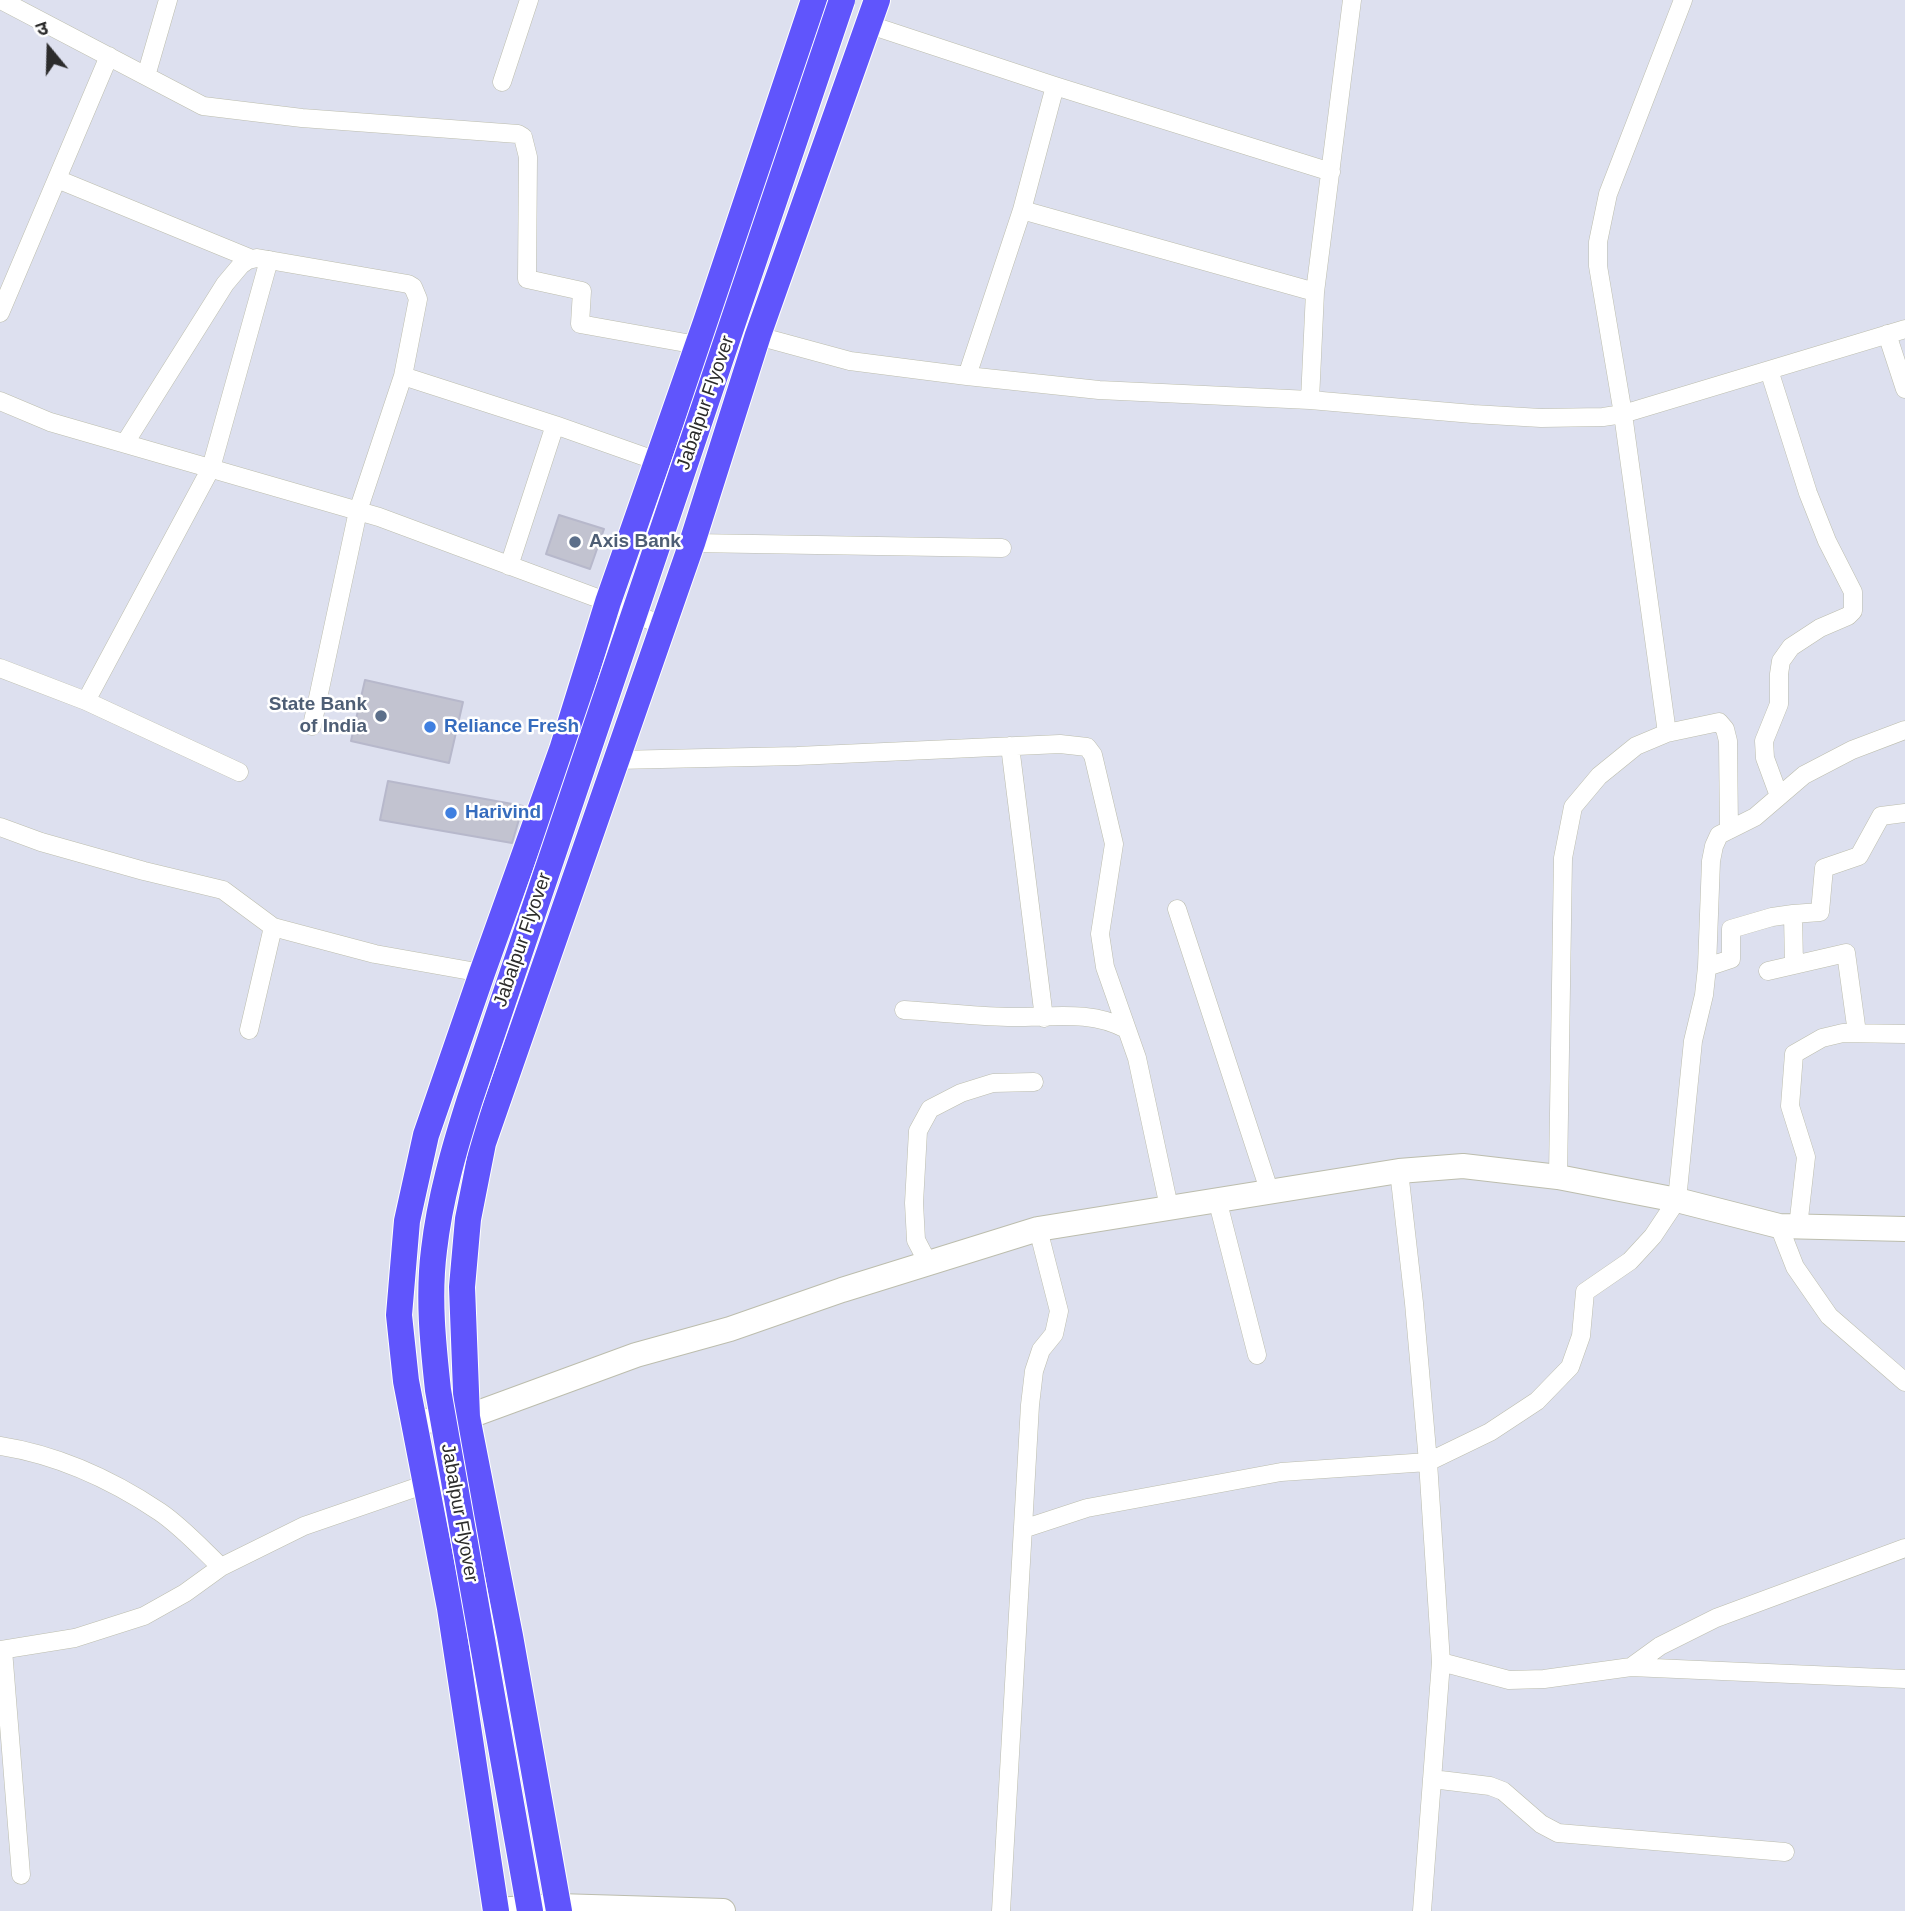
<!DOCTYPE html>
<meta charset="utf-8">
<style>
body{margin:0}
#map{position:relative;width:1905px;height:1911px;overflow:hidden;background:#dde0ef;font-family:Helvetica,"Noto Sans Devanagari",sans-serif}
canvas{display:block}
.north{position:absolute;left:14px;top:14px;width:70px;height:70px;-webkit-text-stroke:5px #fff;paint-order:stroke;rotate:341deg;font-size:19px;font-weight:700;line-height:28px;text-align:center;color:#2c2c2c}
.north::after{content:'';display:block;margin:auto;width:24px;height:32px;background:#2c2c2c;clip-path:polygon(50% 0,100% 100%,50% 72%,0 100%)}
</style>
<div id="map">
<canvas width="1905" height="1911"></canvas>
<div class="north">उ</div>
</div>
<script>
const c = document.querySelector('canvas').getContext('2d');
c.lineJoin = 'round';
function fillPath(path, color) { c.fillStyle = color; c.fill(path, 'evenodd'); }
function stroke(path, color, width, dash) { c.strokeStyle = color; c.lineWidth = width; c.lineCap = dash ? 'butt' : 'round'; c.setLineDash(dash || []); c.stroke(path); }
function write(font, color, halo, rows, align = 'center') {
  c.font = font + ' Helvetica,sans-serif'; c.lineWidth = 5; c.setLineDash([]); c.textBaseline = 'middle'; c.strokeStyle = halo; c.fillStyle = color; for (const [text, x, y, turn = 0] of rows) {
    c.save(); c.translate(x, y); c.rotate((+turn || 0) * Math.PI / 180); c.textAlign = isNaN(turn) ? turn : align; if (halo) c.strokeText(text, 0, 0); c.fillText(text, 0, 0); c.restore();
  }
}
const building = new Path2D(`
 M559,515L604,529L590,569L546,554Z
 M365,680L463,702L449,763L351,741Z
 M388,781L523,806L512,843L380,820Z`);
fillPath(building, '#c2c3d0');
stroke(building, '#b7b8cb', 2);
const street = new Path2D(`
 M1,0L203,106L302,118L518,134L523,137L528,157L527,279L582,291L580,324L697,345
 M870,25L1055,86L1331,172
 M146,76L168,0
 M502,82L529,0
 M57,179L252,259
 M1022,210L1315,292
 M0,313L109,56
 M721,326L850,361L967,376L1099,390L1310,400L1473,414L1541,418L1603,417L1623,414L1905,329
 M1887,334L1905,389
 M1769,370L1808,493L1827,541L1853,592V611L1848,616L1820,628L1791,647L1781,661L1779,674V704L1764,741L1765,758L1779,796
 M403,376L555,425L657,461
 M967,376L1022,210L1055,86
 M1310,400L1315,292L1352,0
 M0,401L50,422L379,517L608,602L663,626
 M125,443L225,284L241,265L248,260L257,258L408,284L413,287L418,299L403,376L358,511L312,726
 M692,543L1002,548
 M509,566L555,425
 M0,668L86,701L239,772
 M86,701L211,468L269,260
 M1667,733L1623,414L1598,266V242L1608,194L1683,0
 M1010,746L1044,1018
 M616,760L797,756L1060,744L1087,747L1093,755L1114,844L1100,934L1105,967L1137,1058L1169,1207
 M0,827L41,842L144,871L223,890L273,927L375,954L482,973
 M1177,909L1269,1190
 M1794,965L1793,914L1820,912L1824,868L1859,856L1881,816L1905,813
 M1707,967L1731,959V929L1772,917L1793,914
 M1768,971L1846,953L1857,1033
 M904,1010C938,1012 973,1016 1008,1017C1048,1018 1090,1009 1126,1029
 M249,1030L273,927
 M1399,1171L1414,1303L1428,1462L1441,1662L1422,1911
 M1558,1177L1563,858L1573,807L1599,776L1636,746L1667,733L1719,722L1725,729L1728,741L1729,830
 M1217,1199L1257,1355
 M1779,1226L1795,1267L1829,1316L1905,1382
 M1798,1227L1806,1157L1790,1106L1794,1054L1822,1038L1843,1033L1905,1034
 M928,1263L916,1240L914,1203L918,1131L930,1109L961,1093L993,1083L1034,1082
 M0,1446C58,1455 112,1480 160,1512C182,1527 202,1549 221,1567
 M1023,1529L1087,1508L1281,1472L1428,1462L1490,1432L1537,1401L1570,1367L1581,1336L1585,1292L1630,1261L1653,1236L1677,1200L1693,1041L1704,995L1707,967L1711,861L1714,846L1719,835L1755,817L1804,775L1852,750L1905,730
 M0,1650L75,1638L144,1616L185,1593L221,1567L304,1526L426,1484L464,1474
 M3,1650L21,1875
 M1441,1662L1509,1680L1544,1679L1631,1667L1905,1679
 M1631,1667L1660,1646L1716,1618L1905,1548
 M1432,1779L1490,1786L1503,1791L1541,1824L1558,1833L1785,1852
 M1001,1911L1030,1405L1034,1371L1041,1350L1054,1334L1059,1311L1038,1229`);
const secondary = new Path2D(`
 M414,1422L467,1417L636,1355L730,1329L842,1290L1038,1229L1399,1171L1463,1166L1558,1177L1677,1200L1779,1226L1905,1229
 M496,1910L558,1906L723,1911`);
const primary = new Path2D(`
 M496,1911L450,1608L406,1381L399,1315L407,1221L426,1135L482,973L562,750L608,602L706,322L814,0
 M559,1911L510,1636L467,1417L462,1287L468,1219L483,1143L692,543L758,335L877,0`);
stroke(street, '#bcbdad', 19);
stroke(secondary, '#bcbdad', 26);
stroke(primary, '#fff', 28);
stroke(street, '#fff', 18);
stroke(secondary, '#fff', 24);
stroke(primary, '#6055fc', 26);
const primaryBridge = new Path2D(`
 M530,1911L438,1390C433,1344 428,1297 434,1250C440,1198 454,1149 470,1099L842,0`);
stroke(primaryBridge, '#fff', 28, []);
stroke(primaryBridge, '#6055fc', 26);
for (const [x, y, r, color] of [
 [575,542,7,"#5c6f8a"],
 [381,716,7,"#5c6f8a"],
 [430,727,7,"#3f7fe0"],
 [451,813,7,"#3f7fe0"]
]) { const dot = new Path2D(); dot.arc(x, y, r, 0, 2 * Math.PI); c.fillStyle = color; c.fill(dot); stroke(dot, '#fff', 2.5); }
write('19px', '#2c2c2c', '#fff', [
 ["Jabalpur Flyover",706,403,-71],
 ["Jabalpur Flyover",523,940,-71],
 ["Jabalpur Flyover",459,1513,80]
]);
write('bold 19px', '#4e5e75', '#fff', [
 ["Axis Bank",589,542],
 ["State Bank",367,705,"right"],
 ["of India",367,727,"right"]
], 'left');
write('bold 19px', '#366cbe', '#fff', [
 ["Reliance Fresh",444,727],
 ["Harivind",465,813]
], 'left');
</script>
